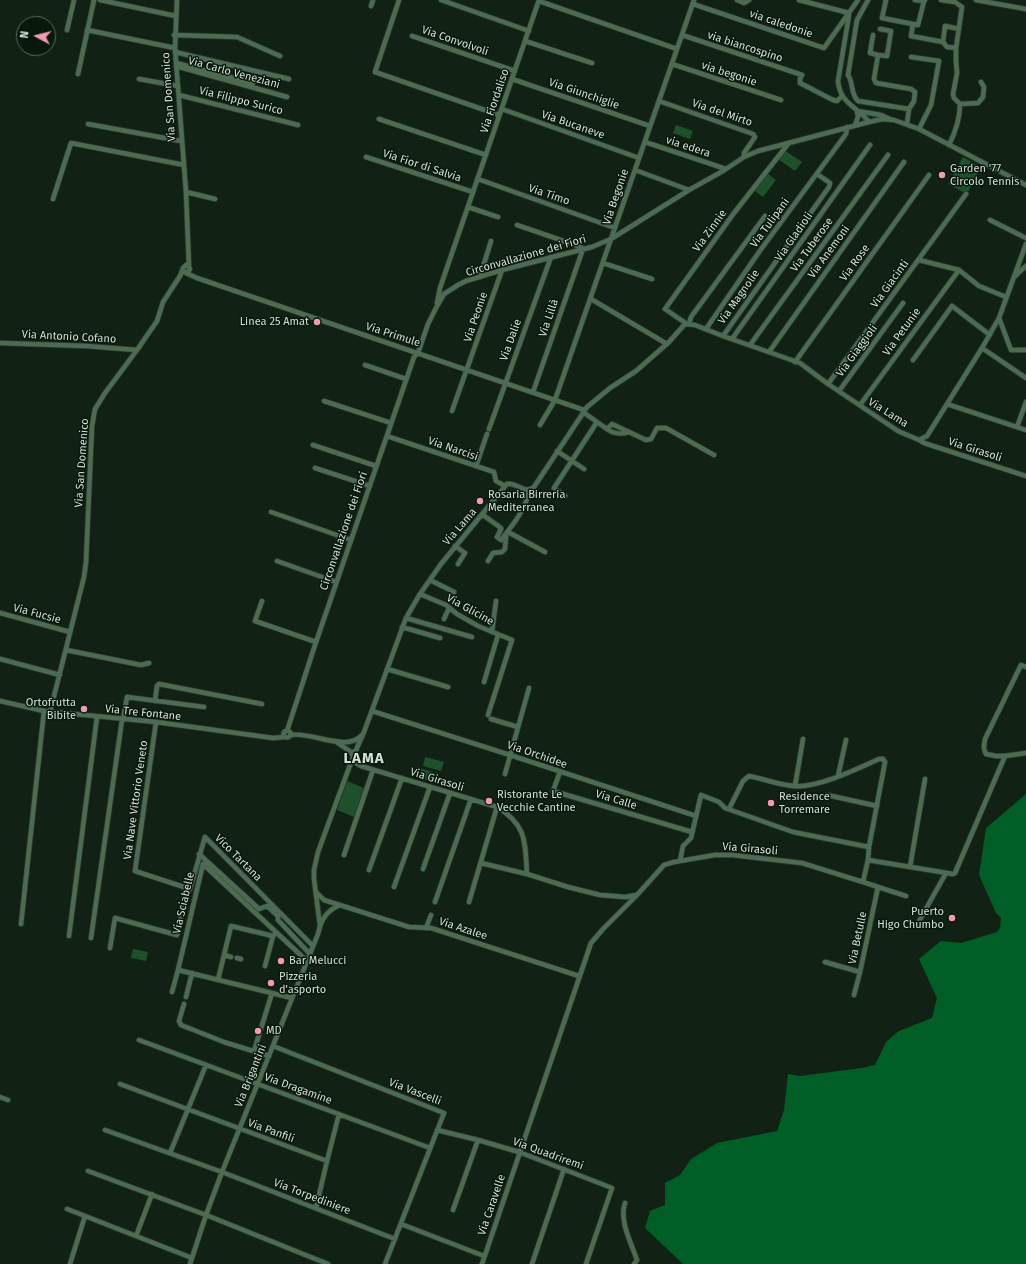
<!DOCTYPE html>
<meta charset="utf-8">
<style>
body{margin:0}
#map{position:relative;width:1026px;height:1264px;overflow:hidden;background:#112214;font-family:"Fira Sans",sans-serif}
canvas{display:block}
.north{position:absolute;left:16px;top:16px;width:40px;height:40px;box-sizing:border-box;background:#08190b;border:1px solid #5a685c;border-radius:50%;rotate:277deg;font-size:11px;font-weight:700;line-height:16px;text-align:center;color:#d4dfd5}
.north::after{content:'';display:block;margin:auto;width:14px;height:18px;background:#f09ab5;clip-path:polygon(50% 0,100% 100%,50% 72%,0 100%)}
</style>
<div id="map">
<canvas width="1026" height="1264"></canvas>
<div class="north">N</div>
</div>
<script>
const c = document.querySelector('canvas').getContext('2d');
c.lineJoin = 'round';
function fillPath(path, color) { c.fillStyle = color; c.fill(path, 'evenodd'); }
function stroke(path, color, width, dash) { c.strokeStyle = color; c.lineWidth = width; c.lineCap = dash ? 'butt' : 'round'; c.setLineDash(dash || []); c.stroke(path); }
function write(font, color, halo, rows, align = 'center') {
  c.font = font + ' "Fira Sans",sans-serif'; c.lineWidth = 3; c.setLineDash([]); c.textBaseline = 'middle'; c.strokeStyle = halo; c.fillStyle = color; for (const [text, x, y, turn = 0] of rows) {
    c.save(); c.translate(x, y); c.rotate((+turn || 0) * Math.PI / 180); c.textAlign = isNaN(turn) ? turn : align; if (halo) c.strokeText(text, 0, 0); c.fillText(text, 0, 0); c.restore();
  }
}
fillPath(new Path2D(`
 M676,125L693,131L690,139L673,133Z
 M784,150L802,162L795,171L778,159Z
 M963,157L981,167L967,194L948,184Z
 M767,173L776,180L763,197L755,191Z
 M425,757L444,762L441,771L423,766Z
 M417,767L436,773L433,782L414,776Z
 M347,781L364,788L354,817L337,810Z
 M133,949L148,952L146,961L131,958Z`), '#1e512b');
fillPath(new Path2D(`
 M1026,794V1264H683L645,1228L650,1211L665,1205V1183L680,1175L691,1159L717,1143L777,1131L784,1110L788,1074L800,1076L862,1068L875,1065L886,1042L899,1031L932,1018L937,998L919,959L941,941L961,943L997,932L1000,928L1001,918L996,913L979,875L986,828Z`), '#015e26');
const minor = new Path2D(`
 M100,0L176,16
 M177,0L175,48L186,192L189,267
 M399,0L375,72L499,115
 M441,0L529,31
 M737,0L744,3L749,0
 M799,0L849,13
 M868,0L857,20L848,75C854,84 850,93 858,101L909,109L907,124
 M886,0L882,18L918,25L924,1
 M915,0L924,1L925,0
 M941,0L955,2L962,7L956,48V61L957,73L953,94L954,98L960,104C960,117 955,133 949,145
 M976,0L1026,9
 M539,1L677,49
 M693,4L824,48L858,0
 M371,6L373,0
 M849,15L838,81C840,104 857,106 869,122
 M913,24L911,36L943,42L945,26L959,29
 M67,30L74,0
 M87,30L175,48
 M174,35L237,37L280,56
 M682,35L802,75L800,79V83L833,100L837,101L842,96
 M873,35L870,53L878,55L874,79L876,83L911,89L915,92L914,101L909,109
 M412,36L515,71
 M525,41L592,63
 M943,42L947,47L956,48
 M175,52L289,79
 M878,55L887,56L891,31L880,29
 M911,57L939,61L931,105L919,129
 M176,63L253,83
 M672,64L781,100
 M176,66L287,97
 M78,74L94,0
 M139,79L178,86
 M512,79L650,126
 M179,95L298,125
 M659,101L753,134L755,137L744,153V157
 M960,104L978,103L983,97L984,87L981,82
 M502,109L639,158
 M379,119L486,155
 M88,124L181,141
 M855,125L858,117L857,111L881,115L890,119
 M645,142L726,169
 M366,157L473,192
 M635,170L689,190
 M478,179L615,228
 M186,192L215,199
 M53,199L71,143L184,165
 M468,207L498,217
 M990,220L1026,238
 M517,225L581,247L583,249L533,392
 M919,260L959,270L979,286L1006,297
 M603,263L652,279
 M187,273L190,269L189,267L186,265L183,268L184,272L197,278L584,410
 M480,277L491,241
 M1014,277L1026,266
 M591,299L667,344
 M437,303L440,288L539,0
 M999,318L1011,350H1026
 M687,324L665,309L734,213L788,144
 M689,324L691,317L765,216
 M706,329L759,252L846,134L847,127
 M723,336L829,187L830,183L817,174
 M732,339L870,145
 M0,343L86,346L137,350
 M750,345L888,155
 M982,348L1026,378
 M769,352L904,162
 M913,360L952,306L990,335
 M795,362L929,175
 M365,365L406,379
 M828,384L966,194
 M839,391L903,303
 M324,401L391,423
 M947,404L1026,430
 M860,405L959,270
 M452,411L502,270
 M597,422L607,429L612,424L646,440L651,439L657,428H666L714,455
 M540,425L555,400L694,0
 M1017,427L1026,402
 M489,429L551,257
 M607,429C614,434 620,435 629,432
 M387,436L494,472L496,481L505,486
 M919,440L924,443L1026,476
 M313,445L376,466
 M557,451L584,469
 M476,466L487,434
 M315,468L370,486
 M565,496L554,488L597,422L583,412
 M271,512L351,540
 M483,515L501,528V529L497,537L501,540C512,526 527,508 529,490
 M508,532L545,552
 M455,546L465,553L458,564
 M277,561L336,582
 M488,561L493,553L502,552L505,549L506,535
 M430,580L454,592
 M420,594L446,605L457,614L478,626L512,640L488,715
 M262,601L255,621L316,642
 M0,613L70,632
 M406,618L472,637
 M444,619L449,608
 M402,627L440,638
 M492,632L496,601
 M66,650L141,665L149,663
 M0,659L60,675
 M387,669L448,687
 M484,682L498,635
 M0,701L44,711L156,722L273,738L285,737
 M155,701L157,686L159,684L262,704
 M372,711L510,755L696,816
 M50,712L84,577L86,562L92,426L95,409L105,393L137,350L157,321L163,302L180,276L183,268
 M491,719L518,727
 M123,720L127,697L204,707
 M156,722L135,871L190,889
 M283.5 734a3.5 3.5 0 1 1 7 0a3.5 3.5 0 1 1-7 0Z
 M287,731L316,642L414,357L418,353L428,324L437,306L444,294L458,285L466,281L502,270L592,247L611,239L689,190L723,171L744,157L758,151L869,122L882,119L894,120L919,129L1026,185
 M291,735C311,731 347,753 362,735
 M335,741L351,752H354
 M351,752L356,763L361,766L497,807C527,825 525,842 527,874L568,887L600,895L625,897L637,895L664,865L674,862L715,855H732L802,863L863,882L868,860L953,874L955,873L1005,756L1026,753
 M1005,756H996L986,754C983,749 984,745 985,739L1021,665L1026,667
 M560,772L553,791L692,832
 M505,774L529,688
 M838,776L846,740
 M795,786L803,739
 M827,795L877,806
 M729,809L743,781L749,776C764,779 779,785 794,786C818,788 857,769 879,759H883L885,762L869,847
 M199,854L259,909L267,906L278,916V920L310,954
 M344,855L373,770
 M680,861L683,846L691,838L701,795L719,802L725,808L793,832L869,847L868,860
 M481,863L527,874
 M910,867L925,779
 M423,869L450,793
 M369,870L402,778
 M394,887L430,787
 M878,887L906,896
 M316,892L324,900L409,927L431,928L579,976
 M435,902L471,799
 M469,902L497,807
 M918,923L946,873
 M21,924L44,711
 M320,926C323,917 330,909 340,905
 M426,928L431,915
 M69,936L97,717
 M91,938L122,720
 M110,948L115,918L177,935L186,896L190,889L205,837L313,946
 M224,955L231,957
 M237,958L241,959
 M825,962L860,972L878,887L863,882
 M265,966L273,936
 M218,980L231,926L273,936L276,933
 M172,992L178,970
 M854,995L860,972
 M186,997L192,973
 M292,998L178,970L203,864L307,961
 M184,1004L179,1021L181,1025L224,1042L269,1056
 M139,1040L430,1148
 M273,1046L444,1113L385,1264
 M254,1051L272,993
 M120,1084L327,1161
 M0,1097L8,1100
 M105,1130L222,1172L395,1239
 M437,1130L478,1140L519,1152L612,1188L586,1264
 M170,1153L206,1065
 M88,1171L206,1215L328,1264
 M625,1203C619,1221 631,1242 637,1260L634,1264
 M316,1208L327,1161L339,1114
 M67,1209L85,1216
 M453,1210L478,1140
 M401,1224L484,1256
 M136,1236L152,1194
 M70,1264L85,1216L192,1258
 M190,1264L206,1215L222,1172L318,934L320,926L314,879V870L318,852L353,757L364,732L406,618L420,594L441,564L507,484C517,482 524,495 534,487L587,407L610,388L636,371L669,342L684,325L687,324L695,325L723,336L800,363L828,384L898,431L919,440L927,436L982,348L999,318L1026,244
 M482,1264L591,943L603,929L637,895
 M532,1264L564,1169`);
stroke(minor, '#2c3c2f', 6);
stroke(minor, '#4d6b52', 4.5);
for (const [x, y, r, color] of [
 [942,175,4,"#f09ab5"],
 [317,322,4,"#f09ab5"],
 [480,501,4,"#f09ab5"],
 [84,709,4,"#f09ab5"],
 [489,801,4,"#f09ab5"],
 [771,803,4,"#f09ab5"],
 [952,918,4,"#f09ab5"],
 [281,961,4,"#f09ab5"],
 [271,983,4,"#f09ab5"],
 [258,1031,4,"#f09ab5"]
]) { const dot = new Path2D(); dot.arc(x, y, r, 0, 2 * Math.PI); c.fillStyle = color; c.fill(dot); stroke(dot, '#08190b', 1.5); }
write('11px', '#d4dfd5', '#08190b', [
 ["via caledonie",781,24,19],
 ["Via Convolvoli",455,41,19],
 ["via biancospino",745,47,18],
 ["Via Carlo Veneziani",234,73,15],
 ["via begonie",729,74,18],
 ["Via Giunchiglie",584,94,19],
 ["Via San Domenico",169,97,-94],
 ["Via Filippo Surico",241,101,14],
 ["Via Fiordaliso",495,101,-71],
 ["Via del Mirto",722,113,19],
 ["Via Bucaneve",573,125,19],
 ["via edera",688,147,18],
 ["Via Fior di Salvia",422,166,18],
 ["Via Timo",549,195,19],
 ["Via Begonie",616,197,-71],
 ["Via Tulipani",770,223,-54],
 ["Via Zinnie",710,231,-54],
 ["Via Gladioli",794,237,-55],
 ["Via Tuberose",812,245,-54],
 ["Via Anemoni",829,252,-54],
 ["Circonvallazione dei Fiori",526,256,-16],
 ["Via Rose",855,263,-54],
 ["Via Giacinti",890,284,-54],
 ["Via Magnolie",739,297,-55],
 ["Via Peonie",476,317,-71],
 ["Via Lillà",549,318,-71],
 ["Via Petunie",902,332,-54],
 ["Via Primule",393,335,18],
 ["Via Antonio Cofano",69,337,3],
 ["Via Dalie",511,340,-70],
 ["Via Giaggioli",857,351,-54],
 ["Via Lama",888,413,32],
 ["Via Narcisi",453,449,19],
 ["Via Girasoli",975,450,18],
 ["Via San Domenico",82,463,-86],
 ["Via Lama",460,527,-49],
 ["Circonvallazione dei Fiori",344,531,-71],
 ["Via Glicine",470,610,29],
 ["Via Fucsie",37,614,15],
 ["Via Tre Fontane",143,713,6],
 ["Via Orchidee",537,755,19],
 ["Via Girasoli",437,780,17],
 ["Via Nave Vittorio Veneto",136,800,-82],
 ["Via Calle",616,800,17],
 ["Via Girasoli",750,849,5],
 ["Vico Tartana",238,858,45],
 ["Via Sciabelle",184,903,-77],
 ["Via Azalee",463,929,18],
 ["Via Betulle",858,938,-78],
 ["Via Brigantini",251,1076,-68],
 ["Via Dragamine",298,1089,20],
 ["Via Vascelli",415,1092,21],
 ["Via Panfili",271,1131,20],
 ["Via Quadriremi",548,1154,20],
 ["Via Torpediniere",312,1197,21],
 ["Via Caravelle",492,1205,-71]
]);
write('11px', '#d4dfd5', '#08190b', [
 ["Garden '77",950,169],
 ["Circolo Tennis",950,182],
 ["Linea 25 Amat",309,322,"right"],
 ["Rosaria Birreria",488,495],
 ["Mediterranea",488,508],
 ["Ortofrutta",76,703,"right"],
 ["Bibite",76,716,"right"],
 ["Ristorante Le",497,795],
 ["Vecchie Cantine",497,808],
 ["Residence",779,797],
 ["Torremare",779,810],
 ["Puerto",944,912,"right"],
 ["Higo Chumbo",944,925,"right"],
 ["Bar Melucci",289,961],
 ["Pizzeria",279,977],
 ["d'asporto",279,990],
 ["MD",266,1031]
], 'left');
c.letterSpacing = '1px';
write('bold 15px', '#d4dfd5', '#08190b', [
 ["LAMA",364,759]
]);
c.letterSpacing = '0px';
</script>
